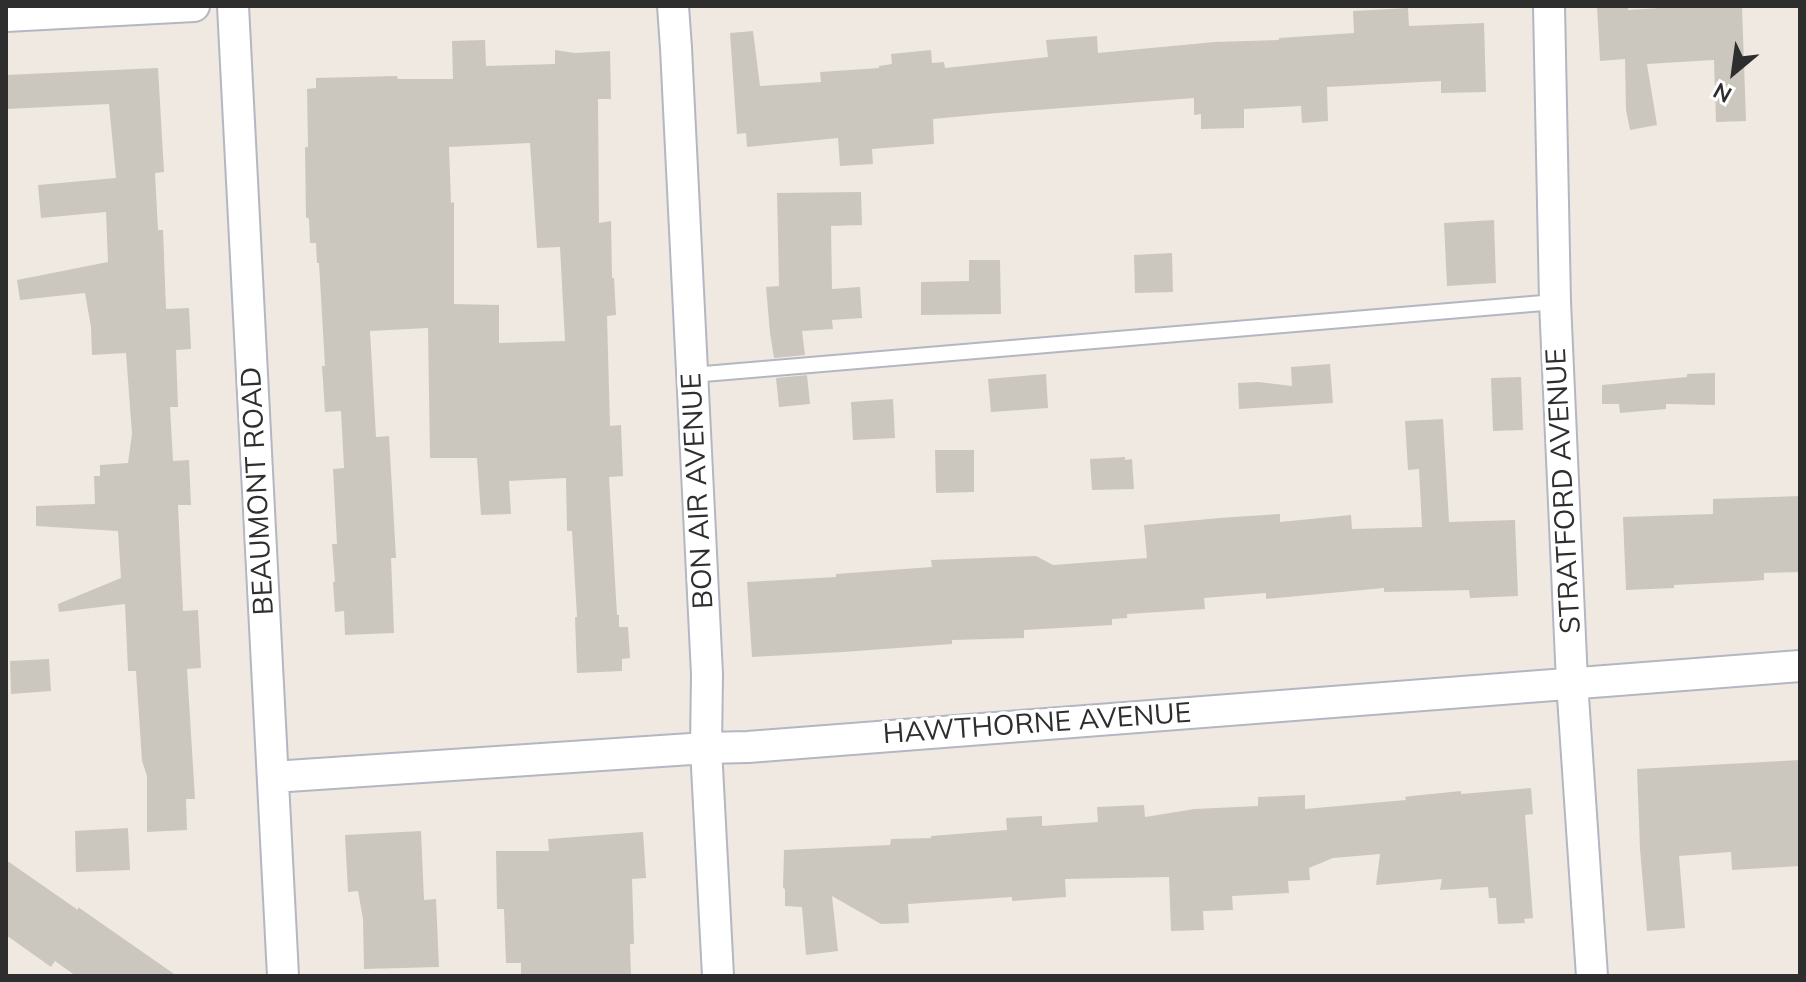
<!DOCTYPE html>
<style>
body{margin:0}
#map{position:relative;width:1806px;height:982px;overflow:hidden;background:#efe9e1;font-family:Mulish,sans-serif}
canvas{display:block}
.frame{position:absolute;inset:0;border:8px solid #2e2e2e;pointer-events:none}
.north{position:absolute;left:1694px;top:32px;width:80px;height:80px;-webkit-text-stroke:6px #fff;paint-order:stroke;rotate:209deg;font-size:22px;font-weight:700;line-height:32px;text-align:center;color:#2e2e2e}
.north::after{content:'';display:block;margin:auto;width:28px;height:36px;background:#2e2e2e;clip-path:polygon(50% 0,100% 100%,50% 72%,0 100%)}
</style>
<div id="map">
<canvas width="1806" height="982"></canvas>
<div class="frame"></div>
<div class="north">N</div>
</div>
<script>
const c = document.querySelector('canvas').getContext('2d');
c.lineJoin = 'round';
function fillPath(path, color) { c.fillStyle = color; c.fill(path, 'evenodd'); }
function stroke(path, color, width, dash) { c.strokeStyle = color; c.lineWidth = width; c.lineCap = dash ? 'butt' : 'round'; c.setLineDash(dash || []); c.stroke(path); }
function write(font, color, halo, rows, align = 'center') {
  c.font = font + ' Mulish,sans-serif'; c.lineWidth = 7; c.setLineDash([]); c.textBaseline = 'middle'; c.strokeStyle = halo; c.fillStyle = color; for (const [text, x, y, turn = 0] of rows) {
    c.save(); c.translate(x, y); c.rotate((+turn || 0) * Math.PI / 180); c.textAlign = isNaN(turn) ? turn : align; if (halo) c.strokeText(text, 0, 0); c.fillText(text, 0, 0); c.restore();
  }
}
fillPath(new Path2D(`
 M1597,6H1628V10L1690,6H1742L1746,121L1716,122L1714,60L1647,64L1657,125L1630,130L1626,110L1625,59L1600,61Z
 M1408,8L1409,26L1484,23L1486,92L1441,93V81L1327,87L1328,121L1302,123L1301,106L1244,109V128L1201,129V114L1194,115V98L997,113L933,119L934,144L872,149L873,164L840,166L838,138L747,147L746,133L737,134L730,33L753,31L760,86L821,82L820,72L879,68V66L892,64L891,54L931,50L932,63L944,62L945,68L1048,57L1046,40L1097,36L1098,53L1215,42L1279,40V38L1354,33L1353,11Z
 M485,40L486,66L555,64V50L575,53L610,51L611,99H598L599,223L611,221L612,278H614L616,315L607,316L610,426L621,425L623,476L609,477L617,615H619V627H628L630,658L622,659V671L577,673L575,617H577L572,531H567L566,478L509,481L511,514L481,515L477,458H430L428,328L370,331L376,437L389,436L396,558H391L394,633L345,635L344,611L335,612L333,582H335L332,544H337L333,469L344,468L341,411L325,412L322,366H325L319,263H317L316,243H310L309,219L306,217L305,147H308L307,89L316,88V78L397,76L398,79H453L452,41ZM530,143L537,248L560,247L565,341L499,343V305L454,304V202L451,203L449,147Z
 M158,68L164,172L155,173L158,230H163L166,309L189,308L191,349L176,350L178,407H170L173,461L189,460L191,505H178L183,611L198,610L201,668L187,669L195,799H186L187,830L147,832V776L142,761L136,671H128L125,604L59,612L58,604L121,578L118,531L36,526V506L95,504L94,476H100V465L128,463L132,434L126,353L92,355L91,327L85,293L20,300L17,280L108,262L106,212L41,218L38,185L116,178L109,104L6,109V75Z
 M861,192L862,225L831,226L832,289L860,287L862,318L832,320L833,329L802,331L805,355L774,358L770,333L766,287L779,286L777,193Z
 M1494,220L1496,283L1447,286L1444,223Z
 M1172,253L1173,292L1135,293L1134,255Z
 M969,260H1000L1001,314L921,315V282L969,281Z
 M1330,364L1333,403L1239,409L1238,383L1258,382L1292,386L1291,367Z
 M1715,373V405L1666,404V409L1620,413L1619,404H1602V385L1687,377V374Z
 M1046,374L1048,408L991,412L988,379Z
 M807,375L810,404L779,407L776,378Z
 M1521,377L1523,430L1493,431L1491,378Z
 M893,399L895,438L853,440L851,402Z
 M1443,419L1449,522L1515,520L1518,596L1470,598L1469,590L1384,592V588L1266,599V593L1204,598L1205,609L1127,614V618L1112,619V625L1024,630V638L952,640V644L843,652L752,657L747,582L836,577V574L932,567L931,560L1036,556L1053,565L1147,558L1144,525L1219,518L1280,514V522L1351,515L1352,529L1422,527L1419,469L1408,470L1405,421Z
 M935,450H974V492L936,493Z
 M1125,457V460L1132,459L1134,489L1092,490L1090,459Z
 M1800,496V572L1764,573V580L1752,581L1674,585V588L1626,590L1623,517L1713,514V499Z
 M49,659L51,691L11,694L10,661Z
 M1800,760V866L1732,870L1731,852L1679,856L1685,928L1647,931L1640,849L1637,769Z
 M1531,788L1533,814L1525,815L1533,918L1524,919L1525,923L1498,924L1496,898H1489L1488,887L1440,890L1442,879L1376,885L1380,854L1333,858L1309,868L1310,880L1288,881L1289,893L1232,896L1233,910L1203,911L1204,930L1171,931L1169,877L1065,879L1066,897L1012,901V897L908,904L909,923L881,924L832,896L838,951L806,955L802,907L785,906V889L783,888L784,850L890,845L891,839L931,838V836L1007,830L1006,818L1042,816V826L1098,822L1097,807L1144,805L1145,817L1195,809L1258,806V797L1305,795V809L1406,800L1405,797L1411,796L1461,791V794Z
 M128,828L130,870L76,872L75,831Z
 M421,831L424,900L436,899L439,967L364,969L363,919L358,891L348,892L345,835Z
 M643,832L646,878L632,879L634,944H630L631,976H521V963H506L504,909H497L496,851H549L548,839Z
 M6,860L78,910V907L177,976H76L55,961L51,967L6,935Z`), '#cbc7bf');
const service = new Path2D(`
 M692,375L1555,302`);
const minor = new Path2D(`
 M233,6L283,976
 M673,6L676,48L707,674L706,748L718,976
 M1549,6L1555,302L1572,682L1592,976
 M6,16L194,6
 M273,777L706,748L748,747L1800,666`);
stroke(service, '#b4b7c1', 18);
stroke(minor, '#b4b7c1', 34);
stroke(service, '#fff', 14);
stroke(minor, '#fff', 30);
write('28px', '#2e2e2e', '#fff', [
 ["BEAUMONT ROAD",258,491,-93],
 ["BON AIR AVENUE",698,491,-93],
 ["STRATFORD AVENUE",1564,491,-93],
 ["HAWTHORNE AVENUE",1037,724,-4]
]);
</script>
